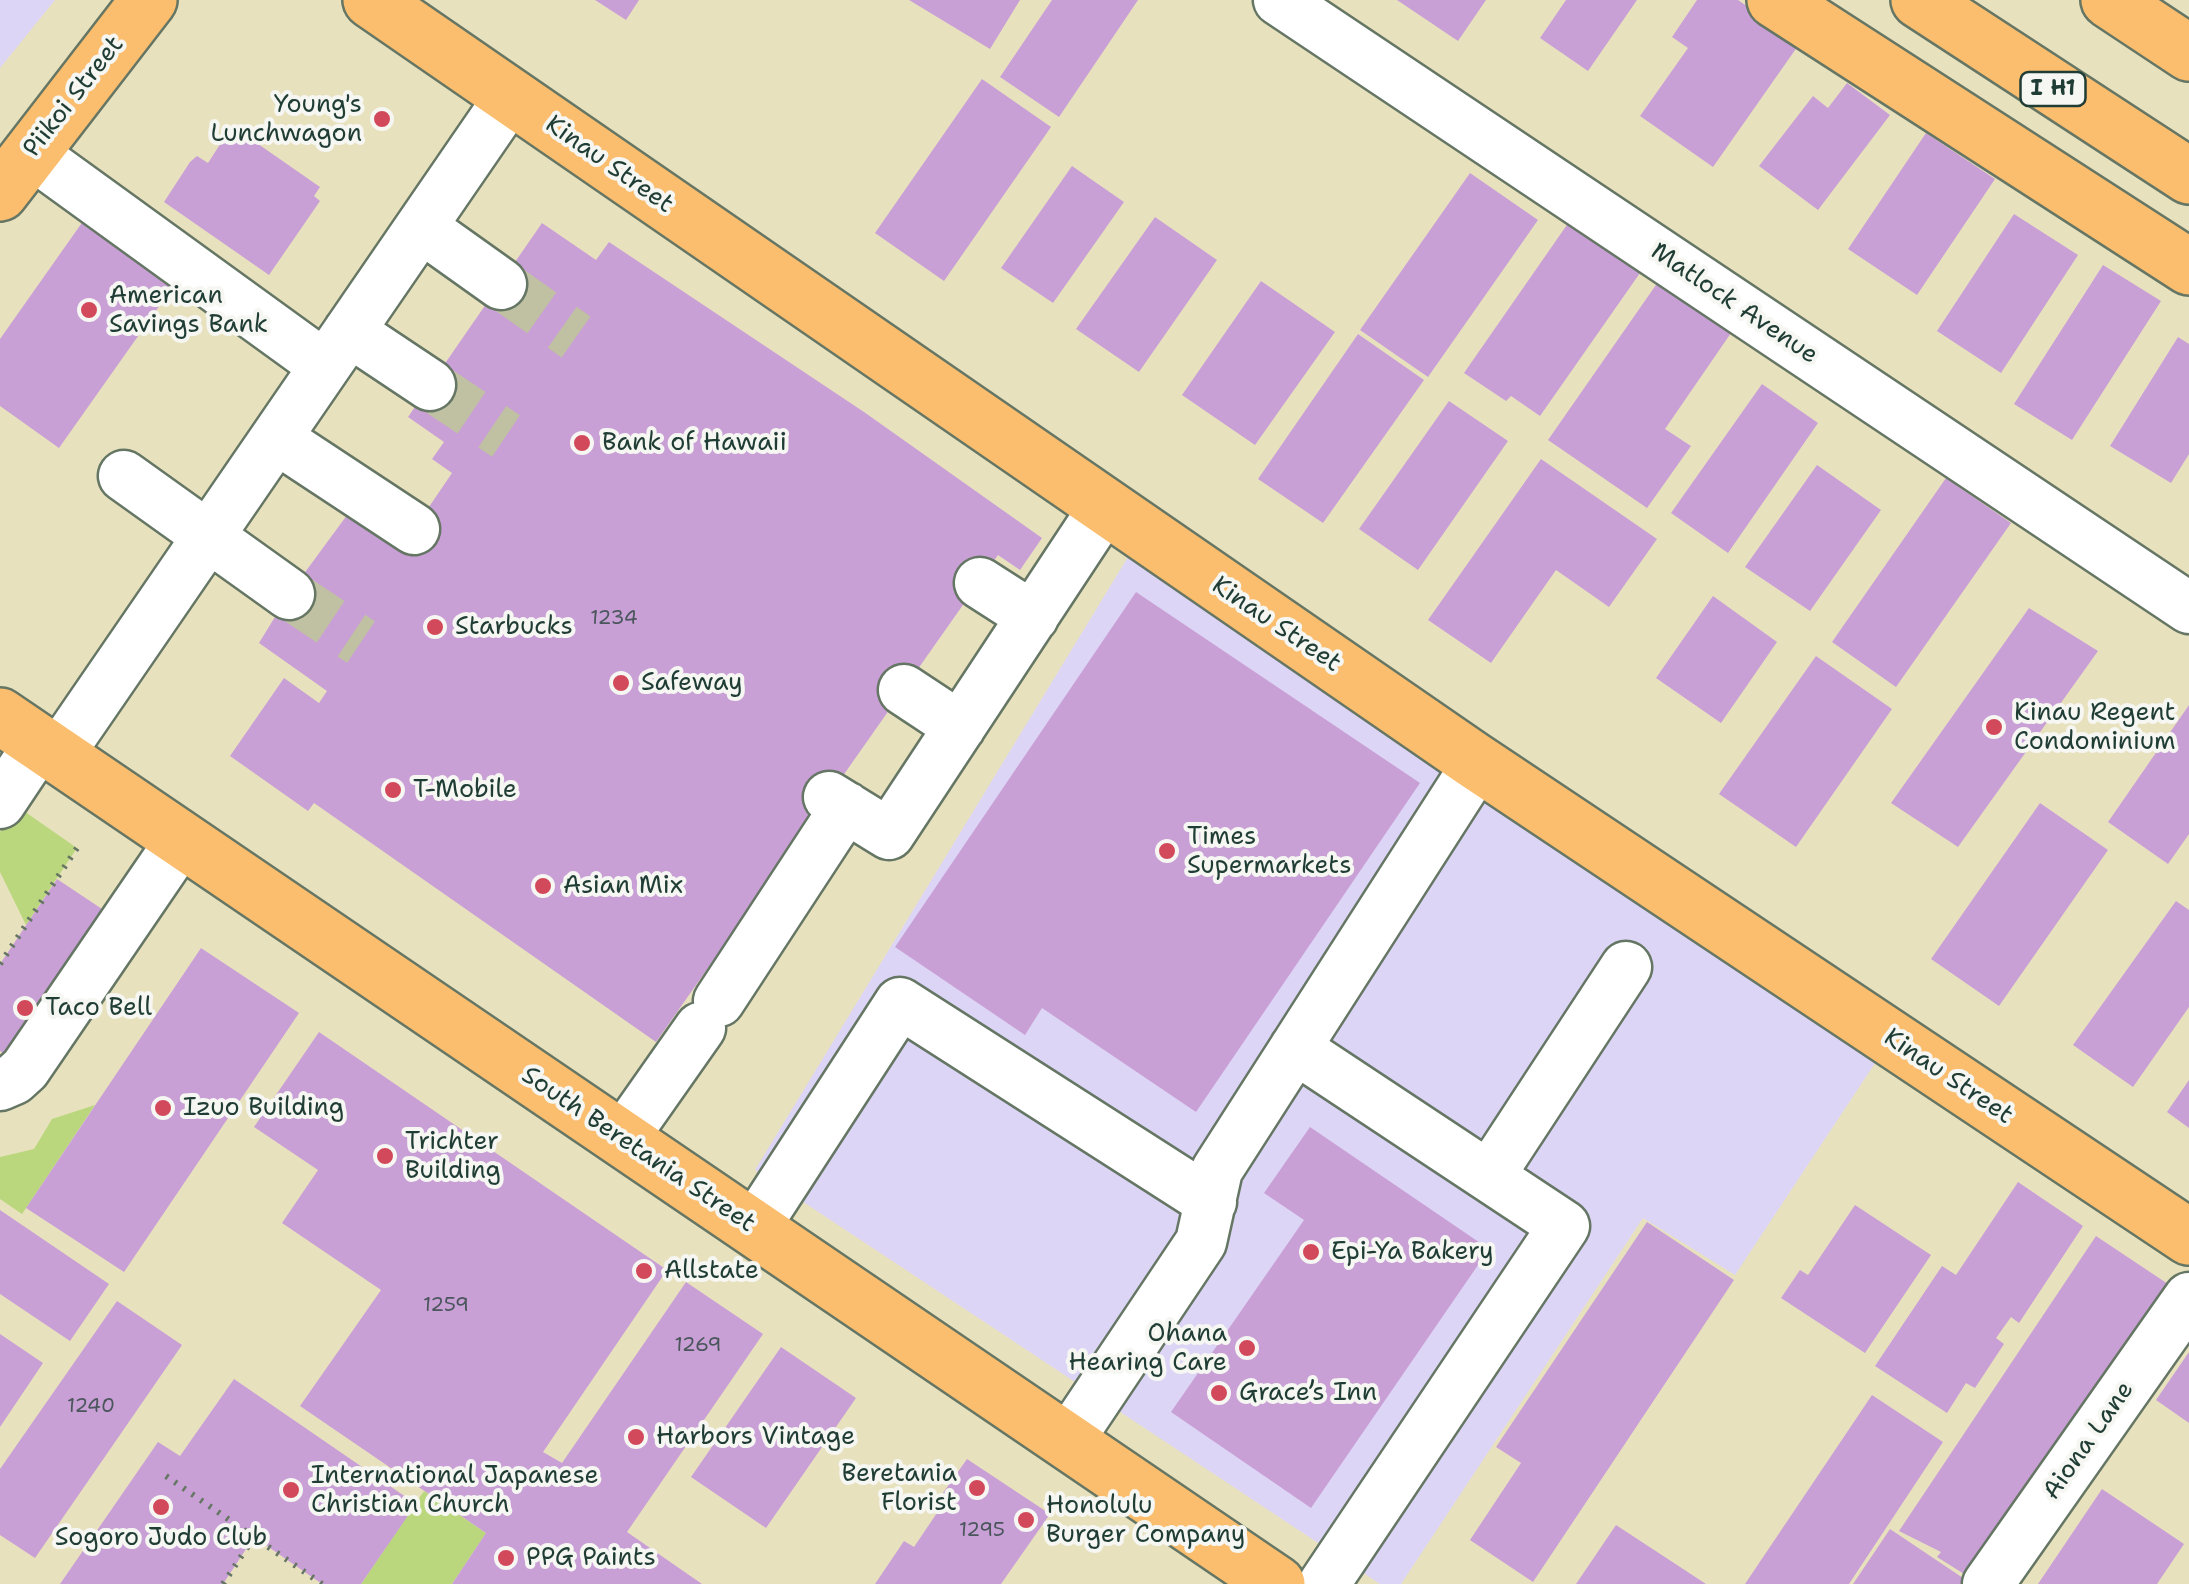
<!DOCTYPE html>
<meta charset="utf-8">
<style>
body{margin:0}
canvas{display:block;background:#e8e1be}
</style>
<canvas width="2189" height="1584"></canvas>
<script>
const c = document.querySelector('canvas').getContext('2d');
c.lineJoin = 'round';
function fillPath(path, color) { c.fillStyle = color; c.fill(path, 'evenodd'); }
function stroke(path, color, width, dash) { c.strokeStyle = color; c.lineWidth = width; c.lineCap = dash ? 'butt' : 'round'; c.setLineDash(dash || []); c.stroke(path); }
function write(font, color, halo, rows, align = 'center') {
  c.font = font + ' "Shantell Sans",sans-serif'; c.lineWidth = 8; c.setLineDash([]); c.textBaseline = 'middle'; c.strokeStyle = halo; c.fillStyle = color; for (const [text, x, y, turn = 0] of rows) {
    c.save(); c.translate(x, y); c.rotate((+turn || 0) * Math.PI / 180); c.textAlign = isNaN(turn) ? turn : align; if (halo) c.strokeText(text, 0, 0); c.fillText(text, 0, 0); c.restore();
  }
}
fillPath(new Path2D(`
 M0,0H55L0,68Z
 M1142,534L1891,1039L1735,1275L1643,1218L1401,1584H1380L755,1170Z`), '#ddd5f6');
fillPath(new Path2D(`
 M18,807L77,848L26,925L0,872V832Z
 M95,1105L22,1214L0,1199V1157L34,1149L52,1119Z
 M424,1491L486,1533L452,1584H361Z`), '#bad77d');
fillPath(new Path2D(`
 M595,0H639L626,20Z
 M909,0H1020L990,49Z
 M1052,0H1138L1059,117L1000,77Z
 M1397,0H1486L1458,41Z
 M1566,0H1637L1588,71L1540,38Z
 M1697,0H1738L1800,43L1713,167L1640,116L1688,48L1672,37Z
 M982,79L1051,127L944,281L875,233Z
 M1847,83L1890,115L1818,210L1759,166L1813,96L1828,108Z
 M238,130L320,187L314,196L320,201L269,275L164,202L190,162L197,156L208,163L226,135L232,139Z
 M1926,133L1995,179L1917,295L1848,249Z
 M1072,166L1124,202L1053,303L1001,268Z
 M1470,173L1538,220L1428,377L1360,330Z
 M2014,214L2078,255L2001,373L1937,331Z
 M86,217L177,281L59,448L0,406V339Z
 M1155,217L1217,260L1139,372L1076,329Z
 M1571,219L1584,228L1581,233L1640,273L1540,416L1511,396L1506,401L1464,373Z
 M542,223L596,260L609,242L864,412L1042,538L1020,570L998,555L656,1042L314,803L308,811L230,756L284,678L319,703L327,691L259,643L289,594L353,507L414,529L452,473L432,459L444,442L408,417Z
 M2103,265L2161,301L2072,440L2014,404Z
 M1261,281L1335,332L1255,445L1182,395Z
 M1658,282L1731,333L1665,429L1691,446L1647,508L1548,440Z
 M1358,334L1424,380L1323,523L1258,479Z
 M2178,337L2189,344V454L2171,483L2110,446Z
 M1762,384L1818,423L1728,553L1671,513Z
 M1449,401L1508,441L1418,570L1359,529Z
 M1541,459L1657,539L1609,607L1556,570L1491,663L1428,620Z
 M1817,465L1881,510L1810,611L1745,567Z
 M1946,478L2011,523L1896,687L1832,642Z
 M1136,592L1420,783L1196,1112L1042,1008L1025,1035L895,947Z
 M1713,596L1777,642L1721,723L1656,678Z
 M2029,608L2098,651L1958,847L1891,803Z
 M1816,656L1892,709L1796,847L1719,794Z
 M2189,705V834L2168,864L2108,822Z
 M2040,803L2108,850L1999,1006L1931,959Z
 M57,879L111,915L14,1061L0,1051V964Z
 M2176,901L2189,910V1007L2133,1087L2073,1045Z
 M201,948L299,1013L124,1272L26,1208Z
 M319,1032L667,1270L543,1452L562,1463L686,1282L763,1334L627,1532L702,1584H452L486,1533L300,1406L381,1290L282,1223L318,1170L254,1127Z
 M2189,1080V1128L2167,1112Z
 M1310,1127L1489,1249L1311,1508L1171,1412L1304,1220L1264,1193Z
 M2018,1182L2083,1226L2019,1323L2011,1317L1996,1338L2004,1344L1975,1388L1966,1383L1947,1413L1875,1366L1942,1266L1956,1275Z
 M1855,1205L1931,1255L1865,1353L1781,1298L1800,1270L1808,1275Z
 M0,1210L109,1284L70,1341L0,1294Z
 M1647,1222L1734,1280L1533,1582L1470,1540L1521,1463L1496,1447Z
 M2096,1236L2168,1284L1971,1577L1964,1574L1937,1557L1941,1552L1899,1531Z
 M117,1301L182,1345L35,1558L0,1535V1469Z
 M0,1334L43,1363L0,1427Z
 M781,1347L856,1398L766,1528L691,1477Z
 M2189,1352V1423L2156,1400Z
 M234,1379L416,1504L361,1584H322L254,1537L223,1584H60L158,1442L180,1456Z
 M1872,1395L1943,1442L1849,1584H1745Z
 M967,1459L1050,1514L1001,1584H875L904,1541L914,1547L943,1504L938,1500Z
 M2102,1489L2184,1544L2157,1584H2038Z
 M1616,1525L1706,1584H1576Z
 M1890,1529L1972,1584H1853Z`), '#c9a0d6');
stroke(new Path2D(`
 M501,284L576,337
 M430,385L506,436
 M289,594L361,642`), '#c0c0a2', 50, [50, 25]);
const minor = new Path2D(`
 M1279,0L2189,608
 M31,153L325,366
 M421,227L501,284
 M349,331L430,385
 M276,438L414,529
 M124,476L289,594
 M980,583L1033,617
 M904,690L960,727
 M58,755L510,97
 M829,797L889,834L1104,508
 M0,803L40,743
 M719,1001L846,807
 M1295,1048L1564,1226L1324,1584
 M0,1085L14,1079L25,1069L182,839
 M622,1139L700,1028
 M1489,1176L1626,967
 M754,1228L900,1003L1211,1202
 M1067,1442L1201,1242L1217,1170L1478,763
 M1988,1584L2189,1298`);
const major = new Path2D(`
 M371,0L1472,759L2189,1237
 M0,193L149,0
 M0,716L1277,1584`);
const highway = new Path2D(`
 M1775,0L2189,267
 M1919,0L2189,176
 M2109,0L2189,53`);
stroke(minor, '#657664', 55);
stroke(major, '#657664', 60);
stroke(highway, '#657664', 60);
stroke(new Path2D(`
 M0,964L77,848
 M166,1476L254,1537
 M223,1584L254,1537L322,1584`), '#657664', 6, [2.5, 8]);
stroke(minor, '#fff', 50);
stroke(major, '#fbbd6e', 55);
stroke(highway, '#fbbd6e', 55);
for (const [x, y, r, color] of [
 [382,119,10,"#d1495b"],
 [89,310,10,"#d1495b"],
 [582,443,10,"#d1495b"],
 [435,627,10,"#d1495b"],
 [621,683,10,"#d1495b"],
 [1994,727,10,"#d1495b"],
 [393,790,10,"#d1495b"],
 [1167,851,10,"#d1495b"],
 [543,886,10,"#d1495b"],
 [25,1008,10,"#d1495b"],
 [163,1108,10,"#d1495b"],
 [385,1156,10,"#d1495b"],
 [1311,1252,10,"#d1495b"],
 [644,1271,10,"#d1495b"],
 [1247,1348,10,"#d1495b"],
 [1219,1393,10,"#d1495b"],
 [636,1437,10,"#d1495b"],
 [977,1488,10,"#d1495b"],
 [291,1490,10,"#d1495b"],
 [161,1507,10,"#d1495b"],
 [1026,1520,10,"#d1495b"],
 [506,1558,10,"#d1495b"]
]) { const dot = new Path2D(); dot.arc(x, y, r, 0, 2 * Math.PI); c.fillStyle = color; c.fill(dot); stroke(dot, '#f6f6f2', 4); }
write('20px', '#4a565c', null, [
 ["1234",614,619],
 ["1259",446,1306],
 ["1269",698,1346],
 ["1240",91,1407],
 ["1295",982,1531]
]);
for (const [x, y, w] of [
 [2053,89,65]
]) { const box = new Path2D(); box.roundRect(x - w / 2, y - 17, w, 34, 8); c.fillStyle = '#f6f6f2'; c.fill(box); stroke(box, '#1f3d34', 2.5); }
write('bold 22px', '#1f3d34', null, [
 ["I H1",2053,89]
]);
write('25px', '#1f3d34', '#f6f6f2', [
 ["Piikoi Street",74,97,-52],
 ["Kinau Street",609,165,35],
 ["Matlock Avenue",1734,304,34],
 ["Kinau Street",1276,625,34],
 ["Kinau Street",1948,1077,34],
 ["South Beretania Street",638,1150,34],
 ["Aiona Lane",2089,1441,-55]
]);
write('25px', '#1f3d34', '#f6f6f2', [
 ["Young's",362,105,"right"],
 ["Lunchwagon",362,134,"right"],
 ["American",109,296],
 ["Savings Bank",109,325],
 ["Bank of Hawaii",602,443],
 ["Starbucks",455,627],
 ["Safeway",641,683],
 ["Kinau Regent",2014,713],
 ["Condominium",2014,742],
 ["T-Mobile",413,790],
 ["Times",1187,837],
 ["Supermarkets",1187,866],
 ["Asian Mix",563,886],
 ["Taco Bell",45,1008],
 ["Izuo Building",183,1108],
 ["Trichter",405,1142],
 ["Building",405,1171],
 ["Epi-Ya Bakery",1331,1252],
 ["Allstate",664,1271],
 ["Ohana",1227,1334,"right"],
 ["Hearing Care",1227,1363,"right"],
 ["Grace’s Inn",1239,1393],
 ["Harbors Vintage",656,1437],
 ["Beretania",957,1474,"right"],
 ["Florist",957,1503,"right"],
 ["International Japanese",311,1476],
 ["Christian Church",311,1505],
 ["Honolulu",1046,1506],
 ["Burger Company",1046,1535],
 ["Sogoro Judo Club",161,1538,"center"],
 ["PPG Paints",526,1558]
], 'left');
</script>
